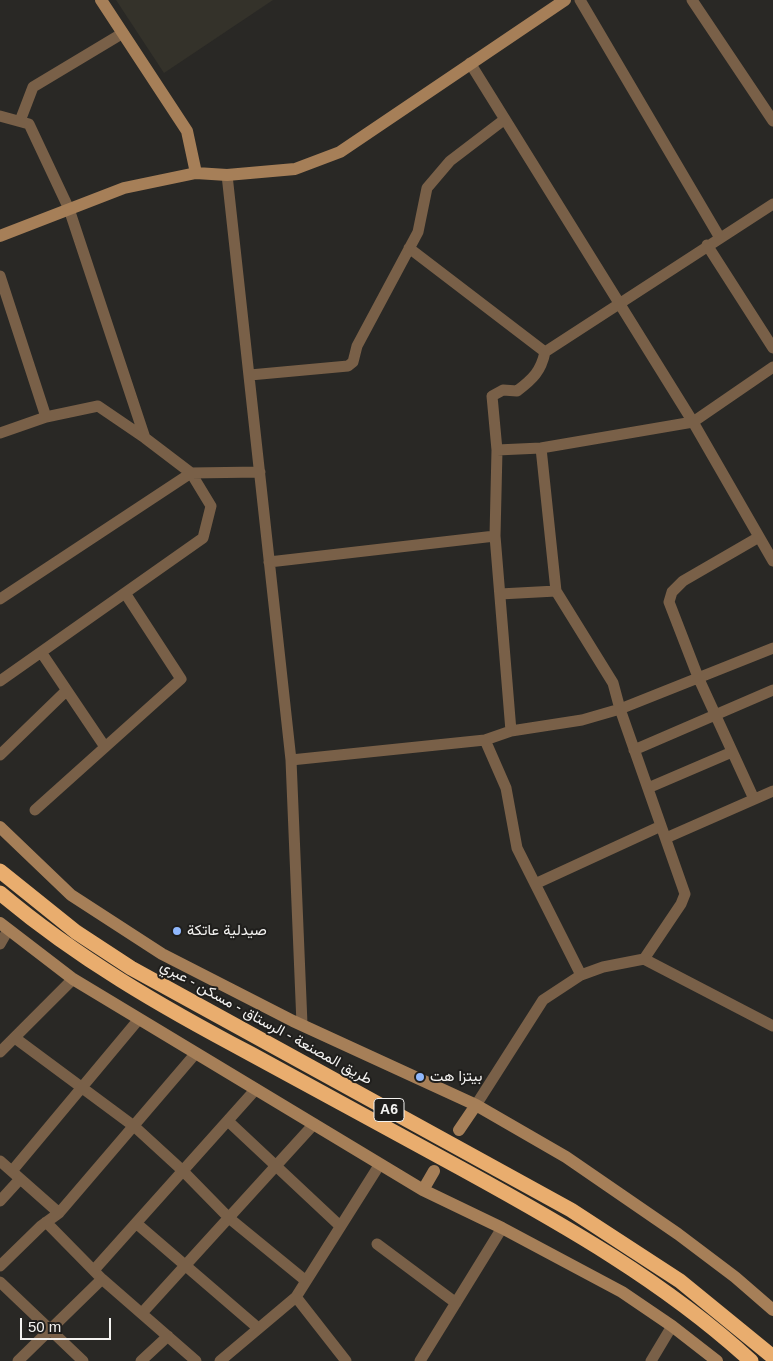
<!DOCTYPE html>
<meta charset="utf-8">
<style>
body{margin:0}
#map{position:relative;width:773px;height:1361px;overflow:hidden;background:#292825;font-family:Helvetica,sans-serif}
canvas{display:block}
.scale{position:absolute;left:20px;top:1318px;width:91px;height:22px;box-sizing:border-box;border:2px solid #f4f3f1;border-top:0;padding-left:6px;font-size:15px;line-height:18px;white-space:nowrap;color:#f4f3f1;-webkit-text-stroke:4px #1f1e1c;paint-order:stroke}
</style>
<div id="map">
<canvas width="773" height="1361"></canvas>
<div class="scale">50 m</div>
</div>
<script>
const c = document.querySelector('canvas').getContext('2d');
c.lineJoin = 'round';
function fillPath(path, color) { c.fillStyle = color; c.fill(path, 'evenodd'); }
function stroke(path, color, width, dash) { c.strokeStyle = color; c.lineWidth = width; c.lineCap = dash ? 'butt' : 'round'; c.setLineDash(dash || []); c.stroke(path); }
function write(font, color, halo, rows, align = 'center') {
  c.font = font + ' Helvetica,Vazirmatn,sans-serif'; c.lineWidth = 4; c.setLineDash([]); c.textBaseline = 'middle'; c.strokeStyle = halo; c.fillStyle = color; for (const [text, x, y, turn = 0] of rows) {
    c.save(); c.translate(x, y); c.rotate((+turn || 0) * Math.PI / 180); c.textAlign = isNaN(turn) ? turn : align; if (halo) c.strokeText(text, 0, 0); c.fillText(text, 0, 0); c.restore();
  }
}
fillPath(new Path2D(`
 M116,0H273L164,73Z`), '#34322a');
stroke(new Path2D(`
 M580,0L720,238
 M692,0L773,121
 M470,63L693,422L773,561
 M0,116L29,124L69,209L145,438
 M20,121L33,87L123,33
 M227,175L291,760L302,1024
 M707,245L773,348
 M409,248L545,352
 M0,276L46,417
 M250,375L348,366L353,362L357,346L418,232L427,188L450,161L505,119
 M0,433L46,417L98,406L145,438L191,473L260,472
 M497,450L541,448L693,422L773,367
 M269,562L495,536
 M500,594L556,591
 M0,599L191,473L211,506L203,538L0,681
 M41,652L105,747
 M511,731L495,536L497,450L492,396L503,390L517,391C533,379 541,371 545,352L773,204
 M485,740L506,788L517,848L581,975
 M634,750L773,690
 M0,755L66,691
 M291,760L485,740L511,731L582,720L620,709L613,683L556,591L541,448
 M648,788L732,752
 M754,799L698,677L669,602L672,592L683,581L759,537
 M35,810L181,679L125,593
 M666,838L773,791
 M535,884L661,826
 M0,944L8,930
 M644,959L681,904L685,894L620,709L773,648
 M15,1038L135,1127L183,1171L229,1218L306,1281
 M0,1052L73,979
 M476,1105L543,1000L581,975L603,967L644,959L773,1026
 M228,1121L340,1226
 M0,1161L59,1213
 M12,1171L139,1019
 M0,1201L20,1179
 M46,1222L102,1279L196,1361
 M136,1223L258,1328
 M377,1244L456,1303
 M0,1266L41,1226L59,1213L196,1053
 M94,1270L256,1089
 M0,1282L83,1361
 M296,1297L346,1361
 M142,1313L314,1124
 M18,1361L102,1279
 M141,1361L168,1336
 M220,1361L296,1297L380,1164
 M420,1361L502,1228
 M651,1361L672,1326`), '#796048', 11);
stroke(new Path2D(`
 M101,0L187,131L196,173
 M0,236L124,188L196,173L227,175L295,169L340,152L565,0
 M0,827L71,895L162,954L293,1021L476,1105L566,1157L678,1234L735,1277L773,1310
 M0,923L73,979L423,1190L502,1228L622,1292L672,1326L717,1361
 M459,1130L476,1105
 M423,1190L434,1171`), '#a67f58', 12);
stroke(new Path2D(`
 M0,871L76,932L131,968L571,1210L680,1281L773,1357
 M0,893C77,958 162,1007 251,1054C321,1092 392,1131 462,1169C564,1225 665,1282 751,1361`), '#e9ad6e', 15);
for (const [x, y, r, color] of [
 [177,931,5,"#90b8fd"],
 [420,1077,5,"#90b8fd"]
]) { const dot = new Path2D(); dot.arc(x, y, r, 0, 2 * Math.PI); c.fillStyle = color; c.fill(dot); stroke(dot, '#1f1e1c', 2); }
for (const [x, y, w] of [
 [389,1110,30]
]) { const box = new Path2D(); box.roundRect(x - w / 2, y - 11.5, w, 23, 4); c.fillStyle = '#1f1e1c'; c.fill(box); stroke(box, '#f4f3f1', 1); }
write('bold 14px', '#f4f3f1', null, [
 ["A6",389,1110]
]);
write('15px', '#f4f3f1', '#1f1e1c', [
 ["صيدلية عاتكة",187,931],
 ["بيتزا هت",430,1077]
], 'left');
write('15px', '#f4f3f1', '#1f1e1c', [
 ["طريق المصنعة - الرستاق - مسكن - عبري",266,1023,29]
]);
</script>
